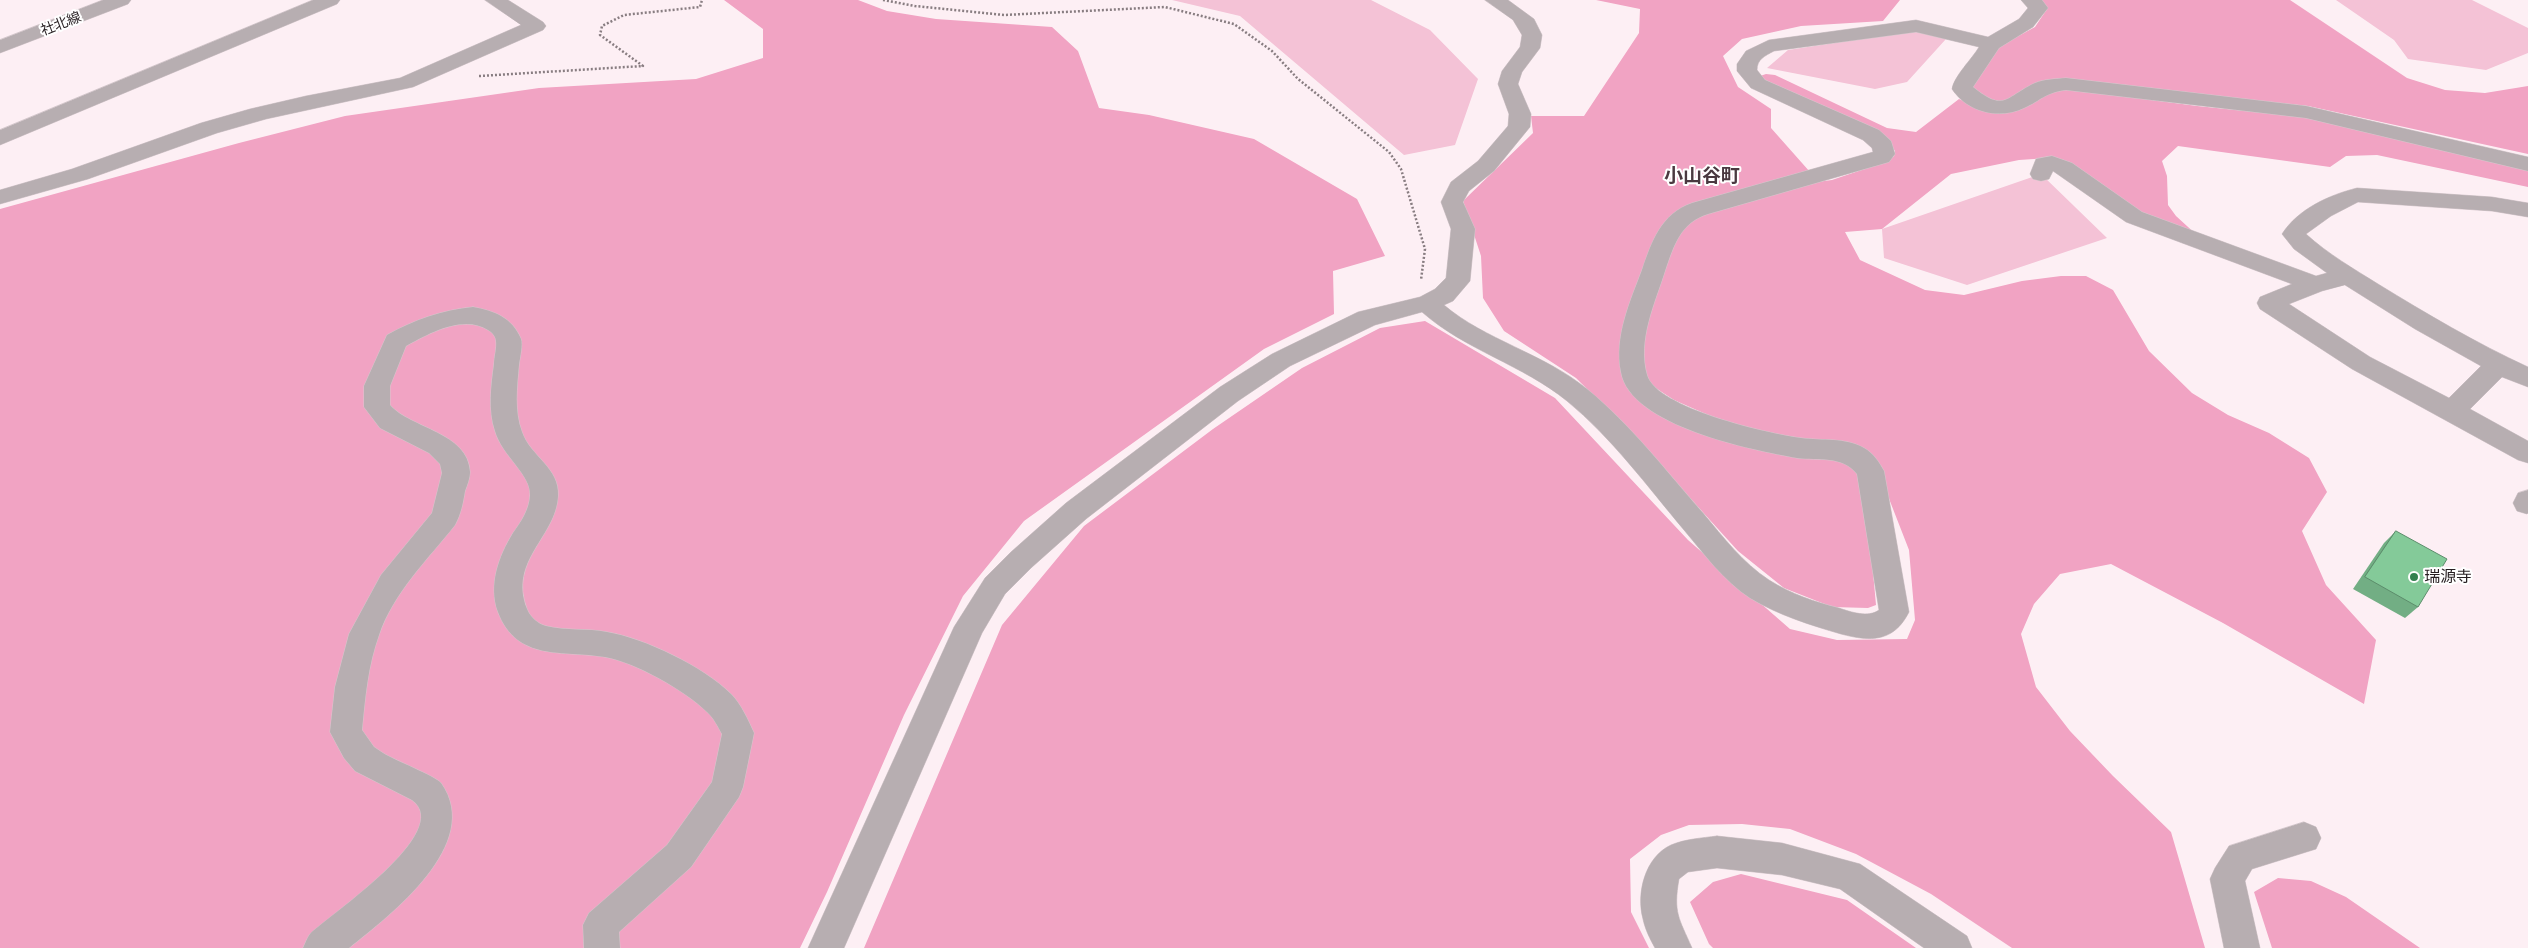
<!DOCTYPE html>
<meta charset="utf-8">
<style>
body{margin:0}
canvas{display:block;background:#fdeff4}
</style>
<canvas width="2528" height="948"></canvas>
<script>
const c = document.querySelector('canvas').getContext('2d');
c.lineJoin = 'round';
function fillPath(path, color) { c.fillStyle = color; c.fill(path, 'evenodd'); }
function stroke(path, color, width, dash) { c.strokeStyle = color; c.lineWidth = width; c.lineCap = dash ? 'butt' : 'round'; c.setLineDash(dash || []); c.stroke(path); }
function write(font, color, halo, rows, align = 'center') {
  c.font = font + ' "Public Sans","Noto Sans JP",sans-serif'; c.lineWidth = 4; c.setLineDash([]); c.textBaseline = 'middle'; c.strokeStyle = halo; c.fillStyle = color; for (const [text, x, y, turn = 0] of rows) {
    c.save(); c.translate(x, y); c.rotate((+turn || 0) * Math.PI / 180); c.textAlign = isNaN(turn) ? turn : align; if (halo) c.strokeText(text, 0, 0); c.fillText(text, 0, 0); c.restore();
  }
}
fillPath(new Path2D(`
 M1172,0H1371L1430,30L1478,79L1455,145L1404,155L1240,16Z
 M2336,0H2472L2528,28V53L2486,70L2408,59L2394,40Z
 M1920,30L1946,39L1907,82L1875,89L1767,68L1788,50Z
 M2041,174L2107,238L1967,285L1884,258L1882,229Z`), '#f4c2d6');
fillPath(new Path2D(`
 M724,0H858L887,11L936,19L1052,27L1078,51L1099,108L1149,115L1254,139L1357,199L1385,256L1333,271L1334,314L1264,349L1024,521L963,596L904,715L827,892L800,948H0V209L239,143L345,116L539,88L696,79L763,58V29Z
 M1596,0H1900L1883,21L1801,26L1742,39L1723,56L1738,87L1771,109V128L1810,172L1683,213L1644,277L1640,395L1827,454L1864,472L1876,605L1868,608L1832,607L1784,588L1738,551L1631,433L1576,378L1504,331L1483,298L1481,256L1463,201L1533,133L1531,116H1584L1639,33L1640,9Z
 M2041,0H2290L2407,78L2445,90L2485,93L2528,86V154L2308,106L2066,82L2012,101L1990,103L1969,84L1998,47L2035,27L2047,9Z
 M1766,74L1775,75L1887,128L1916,132L1959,99L1983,109L2056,87L2197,106L2306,117L2528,170V187L2377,155L2346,156L2330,167L2178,146L2162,161L2167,176L2168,205L2176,216L2199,237L2142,215L2049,158L2019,160L1951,174L1882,229L1845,232L1860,260L1925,290L1964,295L2022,281L2061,276H2086L2113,290L2149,351L2192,393L2228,415L2269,433L2309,458L2327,492L2302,531L2326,585L2376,640L2364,704L2223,623L2111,564L2060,574L2034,604L2021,634L2036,687L2070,731L2113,776L2171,832L2205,948H2012L1931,894L1856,854L1790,829L1742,824L1689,825L1661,835L1630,859L1631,912L1649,948H864L1002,625L1084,526L1213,429L1302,368L1380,328L1425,321L1555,398L1688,540L1790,629L1837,640L1907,639L1915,620L1909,550L1879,473L1798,439L1757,432L1717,419L1674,400L1651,385L1644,372L1639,328L1666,249L1690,219L1808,183L1832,180L1888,161L1894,156L1895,151L1889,143L1757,77Z
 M1741,874L1847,900L1916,948H1713L1709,944L1690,902L1713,882Z
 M2278,878L2311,881L2346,897L2420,948H2272L2254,892Z`), '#f1a3c3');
const minor = new Path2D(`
 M103,0H131L128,4L0,53V40Z
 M313,0H340L337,4L0,145V130Z
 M485,0H508L543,22L546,26L543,30L413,87L266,119L217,133L88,179L0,204V190L72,169L201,123L250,109L306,96L400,78L521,25Z
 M1485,0H1508L1534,19L1542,35L1540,48L1522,72L1518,84L1531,114L1530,127L1494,171L1469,191L1463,202L1475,229L1470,281L1453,301L1444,305C1485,340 1543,353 1587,389C1631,425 1666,471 1703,513C1723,537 1743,563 1769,580C1791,594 1815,602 1839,608C1851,612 1868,618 1879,610L1857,474C1842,455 1819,461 1797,458C1753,450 1630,426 1621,372C1614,337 1630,302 1642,270C1652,241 1661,214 1692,203L1873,152L1872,148L1863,140L1751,88L1737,71V64L1746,51L1769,40L1916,20L1988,37L2019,19L2028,8L2021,0H2042L2048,8L2033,27L1999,48L1973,87C2005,113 2005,97 2035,83C2044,79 2056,79 2066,78L2306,106L2528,157V171L2306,118L2066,90C2044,93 2042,100 2024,108C1999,120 1967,112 1952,89C1954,76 1972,59 1979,47L1916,32L1774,51C1765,56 1757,59 1757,70L1765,80L1879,130L1891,141L1895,154L1889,162L1708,214C1680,223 1674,245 1665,271C1655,303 1637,340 1647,375C1656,408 1769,434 1801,438C1822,441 1845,437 1864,448C1873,453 1879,462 1884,471L1909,612C1894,642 1871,642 1841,634C1810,625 1778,615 1750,598C1724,581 1704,554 1684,530C1647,486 1612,438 1567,401C1523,365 1465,350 1422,312L1375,325L1290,366L1238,401L1086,519L1031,568L1005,594L982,633L844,948H808L954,627L985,578L1011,552L1066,503L1220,387L1272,354L1358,312L1420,297L1435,289L1446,278L1451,229L1441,202L1451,182L1478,161L1508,126L1509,114L1498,84L1502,71L1520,47L1522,35L1513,20Z
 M2052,156L2072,163L2142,212L2316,276L2327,273L2294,249L2282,234C2298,209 2329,195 2357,188L2492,197L2528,203V217L2492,211L2358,202L2331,216L2306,234C2328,254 2354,269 2378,284C2427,314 2476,343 2528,367V387L2502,377L2470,409L2528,441V463L2518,460L2352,369L2260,309L2257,303L2260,297L2292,284L2126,222L2053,171L2049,179L2041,181L2033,179L2030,174L2036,159ZM2345,285L2415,329L2481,366L2449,398L2370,357L2289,304L2322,291Z
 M473,307C494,311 512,317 521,339C523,345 520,357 519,365C517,387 514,411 522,432C530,456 560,468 558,496C556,537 508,560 527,609C530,617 538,624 546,626C566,631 587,628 607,632C644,638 704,667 731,694C741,704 748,720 754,733L743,787L739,797L691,867L619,932L620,948H584L583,925L589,913L667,845L712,782L722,734C718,727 714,718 707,712C686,691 635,662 605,657C563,650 517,662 498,612C488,585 499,556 513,533C521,522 529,510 530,496C532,475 502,456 495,431C488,410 491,386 494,364C494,357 497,348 496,341C496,337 492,332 488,330C463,314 428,334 406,346L390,386V405C411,429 468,432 470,472C470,478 467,486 465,491C463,503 461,514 455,525C428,559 393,593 379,635C368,665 365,698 362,730L374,747L383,753C394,760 435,776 441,783C484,844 390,915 349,948H303C305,944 307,938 310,934C328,916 456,831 412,800L355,771L344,758L330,732L335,687L349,634L381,575L432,513L442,473L440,464L429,453L380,428L364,407V386L387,335C414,320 442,310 473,307Z
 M2528,490V513L2527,514L2517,511L2513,503L2518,493Z
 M2304,822L2316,827L2321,838L2316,849L2252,869L2245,881L2260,948H2224L2210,879L2215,868L2229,846Z
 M1717,836L1782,843L1860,864L1967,936L1972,948H1924L1840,889L1782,875L1717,868L1688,872L1679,879C1673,913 1679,918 1692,948H1655C1650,939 1645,929 1643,919C1636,893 1645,857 1671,845C1685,839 1702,838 1717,836Z`);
stroke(minor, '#d6c9ce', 1);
stroke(new Path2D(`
 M883,0L915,6L1004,15L1165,7L1234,24L1272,51L1298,79L1389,152L1401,169L1425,249L1421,280
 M479,76L643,66L600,35L602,26L624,15L700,7L702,0`), '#887d81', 2.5, [2, 2]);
fillPath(minor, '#b7aeb1');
fillPath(new Path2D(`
 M2396,531L2418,607L2405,618L2353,589L2384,543Z`), '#72ae84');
const building = new Path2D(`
 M2396,531L2447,559L2418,607L2365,577Z`);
fillPath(building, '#84ca99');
stroke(building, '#5c8d6b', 1);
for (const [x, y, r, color] of [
 [2414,577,5,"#33804f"]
]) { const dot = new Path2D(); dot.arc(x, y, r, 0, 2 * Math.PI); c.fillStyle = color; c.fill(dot); stroke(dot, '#fff', 2); }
write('14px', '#261e21', '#fff', [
 ["社北線",61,24,-21]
]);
write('16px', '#261e21', '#fff', [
 ["瑞源寺",2424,577]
], 'left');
write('bold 19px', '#4a3940', '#fff', [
 ["小山谷町",1702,176]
]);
</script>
